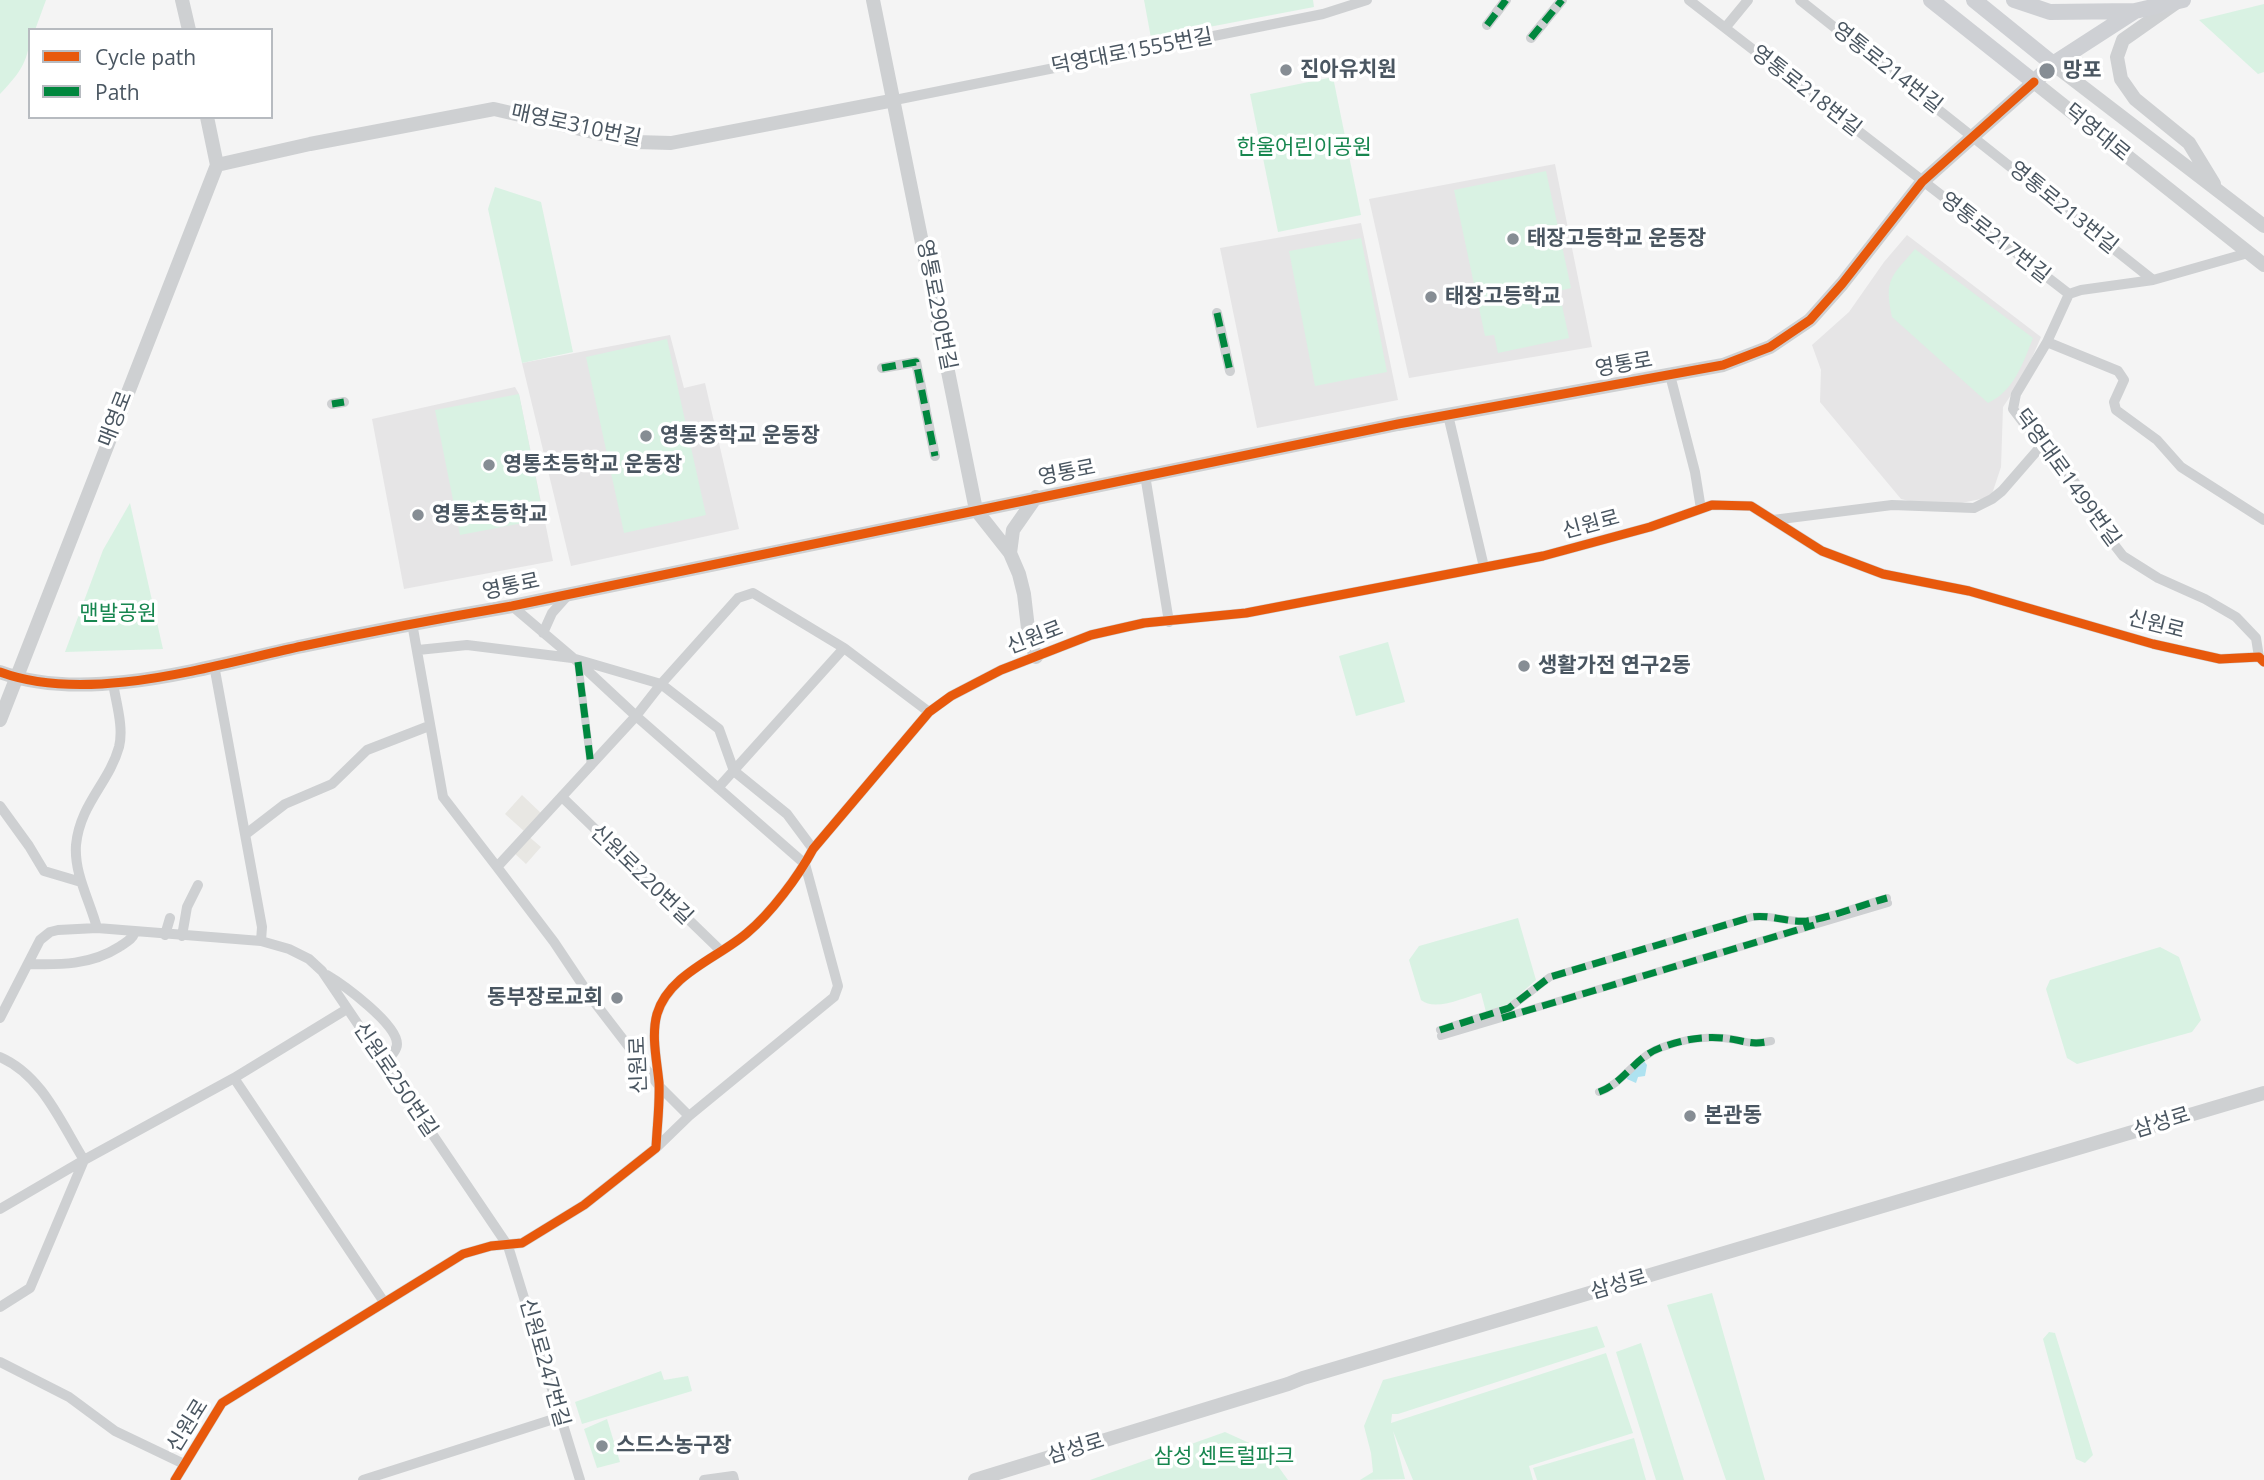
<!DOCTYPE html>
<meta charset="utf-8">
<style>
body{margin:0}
#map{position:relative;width:2264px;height:1480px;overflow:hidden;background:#f4f4f4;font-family:"Open Sans",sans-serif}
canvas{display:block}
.legend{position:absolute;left:28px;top:28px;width:245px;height:91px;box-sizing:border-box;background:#fff;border:2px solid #b7bbc0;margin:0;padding:9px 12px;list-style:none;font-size:21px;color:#4a5661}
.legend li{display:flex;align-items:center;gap:14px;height:35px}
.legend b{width:35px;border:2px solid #b7bbc0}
</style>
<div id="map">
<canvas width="2264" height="1480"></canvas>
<ul class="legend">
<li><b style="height:9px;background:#e8590c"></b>Cycle path</li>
<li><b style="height:9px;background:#00873e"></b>Path</li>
</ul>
</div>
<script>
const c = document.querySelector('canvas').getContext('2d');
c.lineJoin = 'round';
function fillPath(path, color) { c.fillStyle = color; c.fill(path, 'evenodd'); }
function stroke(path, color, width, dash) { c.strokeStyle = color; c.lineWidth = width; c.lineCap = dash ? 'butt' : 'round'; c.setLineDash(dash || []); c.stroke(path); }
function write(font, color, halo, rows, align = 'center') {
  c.font = font + ' "Open Sans","Noto Sans KR",sans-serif'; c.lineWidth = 7; c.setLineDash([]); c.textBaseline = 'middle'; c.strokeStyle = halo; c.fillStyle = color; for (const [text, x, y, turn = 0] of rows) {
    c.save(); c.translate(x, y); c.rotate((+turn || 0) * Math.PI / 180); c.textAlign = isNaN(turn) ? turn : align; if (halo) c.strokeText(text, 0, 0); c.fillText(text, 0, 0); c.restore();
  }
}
fillPath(new Path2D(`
 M522,795L542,814L525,832L505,814Z
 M527,835L541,847L526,864L512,851Z`), '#e8e7e3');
fillPath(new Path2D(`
 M1555,164L1592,347L1409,378L1369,199Z
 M1361,223L1398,400L1257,428L1220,248Z
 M1907,235L2041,337L2025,374L2003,407L2001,467L1991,497L1956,504H1922L1901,499L1820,402L1821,370L1812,345L1849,312L1884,262Z
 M670,335L684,388L705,383L739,529L571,566L522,363Z
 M515,387L519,394L553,561L404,589L372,419Z`), '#e6e5e6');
fillPath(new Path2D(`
 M0,0H46L35,30H30C30,60 20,73 0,94Z
 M1144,0H1313L1314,7L1151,38Z
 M2264,4V72L2258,74L2199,20Z
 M1333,77L1361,215L1278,232L1250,94Z
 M1546,171L1571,288L1559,291L1569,338L1498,353L1494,335L1485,336L1454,190Z
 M495,187L541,202L573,352L522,363L488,209Z
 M1361,238L1387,372L1315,386L1289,251Z
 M1915,249L2033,338C2023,363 2014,391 1988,403L1892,317C1884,279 1891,277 1915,249Z
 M667,339L706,515L624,533L586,357Z
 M519,394L544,519L460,535L435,410Z
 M130,503L163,649L65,652L103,550Z
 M1388,642L1405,702L1356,716L1339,656Z
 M1518,918L1536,980L1510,1003L1486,1012L1481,993C1465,997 1435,1012 1421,1000L1409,960L1419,946Z
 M2160,947L2179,957L2201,1020L2192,1032L2077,1064L2067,1058L2046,989L2050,980Z
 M1712,1293L1765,1480H1726L1667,1305Z
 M1597,1326L1605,1347L1398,1414H1392L1391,1423L1606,1353L1633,1433L1529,1466L1533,1480H1413L1393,1431L1405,1479L1360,1480L1373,1472L1371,1453L1364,1426L1383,1380Z
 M2049,1332L2055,1333L2093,1455L2085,1463L2076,1459L2043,1339Z
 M1641,1343L1684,1480H1656L1616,1352Z
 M661,1371L664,1380L688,1376L692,1391L582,1424L575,1402Z
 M607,1419L620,1462L597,1468L584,1429Z
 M1225,1432L1267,1451L1288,1480H1090Z
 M1634,1438L1646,1480H1537L1533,1468Z`), '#d9f2e3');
fillPath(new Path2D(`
 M1644,1061L1647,1065L1645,1076L1638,1077L1636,1083L1627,1079L1626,1077Z`), '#aee2f0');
stroke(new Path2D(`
 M578,662L591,766
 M1440,1030L1509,1008L1550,977L1752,917C1770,914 1788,923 1807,921C1833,917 1861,905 1887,898
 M1441,1036L1888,903
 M1599,1092C1623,1084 1635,1057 1660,1048C1681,1040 1701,1036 1723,1038C1744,1040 1750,1046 1771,1041`), '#ced0d2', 8);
stroke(new Path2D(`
 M1689,0L2069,294
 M1800,0L2153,280
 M1487,25L1506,0
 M1725,28L1748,0
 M1531,38L1562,0
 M895,100L1323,14L1367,0
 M2248,253L2153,280L2081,290L2069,294L2047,342L2016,394L2013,409L2039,443L2070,476L2089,502L2102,529L2123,556L2158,578L2205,599L2236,617L2256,638L2259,657
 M1217,313L1230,371
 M2047,342L2118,371L2124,380L2114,402L2116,410L2157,440L2181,467L2264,520
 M882,368L916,362L935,456
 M1670,375L1695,472L1701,509
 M332,404L344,402
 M1448,415L1484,567
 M1145,475L1169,622
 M1773,520L1892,505L1974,508L1992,499L2002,491L2042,445
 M512,606L578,662L636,716L805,864L838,986L834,997L689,1116L656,1148
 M412,623L443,797L497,867L636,716L661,684L738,598L753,593L844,648L929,712
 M543,633L552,613L568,595
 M418,650L467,645L572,658L661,684L719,729L734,771L787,814L813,849
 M214,665L262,927L261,941
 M718,788L844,648
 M562,797L721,951
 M0,806L29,846L44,871L81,882
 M246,834L285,804L332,784L367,750L429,726
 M497,867L554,942L592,999L659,1086L689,1116
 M97,928C90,901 74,874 76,845C80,804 109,783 119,747C124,727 116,703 113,683
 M165,935L170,918
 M182,936L187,907L198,885
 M28,964C60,965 91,965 119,947C126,942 132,940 135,932
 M327,975C344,985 397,1024 397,1044C397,1051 389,1058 385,1063
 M0,1018L40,940L50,932L58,930L97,928L261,941L289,949L309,959L322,971L508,1246L580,1480
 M0,1057C42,1075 61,1123 84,1160L30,1288L0,1307
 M234,1078L384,1302
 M0,1209L84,1160L234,1078L347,1009
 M0,1362L69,1397L115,1431L184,1464
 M175,1480L222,1403L463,1254L491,1246L522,1243L584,1205L656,1148C657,1126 660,1104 659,1083C657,1061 651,1036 657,1014C669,974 718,958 747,933C771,913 798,877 813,849L929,712L951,696L1001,670L1091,635L1144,623L1246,613L1543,556L1650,527L1712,505L1751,506L1822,551L1883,574L1969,591L2153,644L2220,659L2259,657L2264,662
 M363,1480L560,1417
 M704,1480L733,1476L734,1480`), '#ced0d2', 10);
stroke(new Path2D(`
 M182,0L189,30
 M873,0L976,510L1010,553L1019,574L1024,594L1029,637L1036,657
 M2177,2L2123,40L2117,57L2121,79L2135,99L2189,143L2214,184
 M2053,64L2264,226
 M217,165L310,144L494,109L636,142L671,143L895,100
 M1010,553L1013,530L1036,497
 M0,672C89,705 213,665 303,646C373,631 442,618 512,606L1398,424L1723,365L1770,347L1810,320L1842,284L1922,182L2034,82L2264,265
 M0,720L217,165L207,117
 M975,1480L1288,1384L1303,1378L2264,1093`), '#ced0d2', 14);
stroke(new Path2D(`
 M1931,0L2034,82L2053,64L2135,11L2183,0
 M1974,0L2053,64
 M2014,0L2050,12L2135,11`), '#ced0d4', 16);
stroke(new Path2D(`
 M1487,25L1506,0
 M1531,38L1562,0
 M1217,313L1230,371
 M882,368L916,362L935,456
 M332,404L344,402
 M578,662L591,766
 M1502,1018L1814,925
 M1440,1030L1509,1008L1550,977L1752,917C1770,914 1788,923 1807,921C1833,917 1861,905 1887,898
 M1599,1092C1623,1084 1635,1057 1660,1048C1681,1040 1701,1036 1723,1038C1744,1040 1750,1046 1771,1041`), '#00873e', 7, [14, 7]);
stroke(new Path2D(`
 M0,672C89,705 213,665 303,646C373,631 442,618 512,606L1398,424L1723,365L1770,347L1810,320L1842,284L1922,182L2034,82
 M175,1480L222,1403L463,1254L491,1246L522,1243L584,1205L656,1148C657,1126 660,1104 659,1083C657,1061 651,1036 657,1014C669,974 718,958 747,933C771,913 798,877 813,849L929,712L951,696L1001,670L1091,635L1144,623L1246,613L1543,556L1650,527L1712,505L1751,506L1822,551L1883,574L1969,591L2153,644L2220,659L2259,657L2264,662`), '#e8590c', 9);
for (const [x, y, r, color] of [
 [1286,70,7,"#868d94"],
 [2047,71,9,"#868d94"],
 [1513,239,7,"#868d94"],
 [1431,297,7,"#868d94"],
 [646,436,7,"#868d94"],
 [489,465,7,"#868d94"],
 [418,515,7,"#868d94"],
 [1524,666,7,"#868d94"],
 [617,998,7,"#868d94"],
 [1690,1116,7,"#868d94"],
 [602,1446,7,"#868d94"]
]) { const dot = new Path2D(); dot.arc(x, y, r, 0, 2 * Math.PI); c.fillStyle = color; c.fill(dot); stroke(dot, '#fff', 2.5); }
write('21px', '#4a5661', '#fff', [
 ["덕영대로1555번길",1132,52,-11],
 ["영통로214번길",1887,68,38],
 ["영통로218번길",1806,91,38],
 ["매영로310번길",576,126,12],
 ["덕영대로",2097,133,39],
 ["영통로213번길",2063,208,39],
 ["영통로217번길",1995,238,38],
 ["영통로290번길",936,305,79],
 ["영통로",1624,365,-10],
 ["매영로",116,419,-69],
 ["영통로",1067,473,-11],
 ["덕영대로1499번길",2067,478,54],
 ["신원로",1591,525,-15],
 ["영통로",511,587,-12],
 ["신원로",2156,625,14],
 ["신원로",1035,638,-21],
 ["신원로220번길",641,875,44],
 ["신원로",639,1065,-92],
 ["신원로250번길",395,1080,56],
 ["삼성로",2162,1123,-17],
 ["삼성로",1619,1285,-16],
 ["신원로247번길",544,1363,74],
 ["신원로",188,1426,-58],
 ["삼성로",1076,1449,-17]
]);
write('bold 21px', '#4a5661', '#fff', [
 ["진아유치원",1300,70],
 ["망포",2063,71],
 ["태장고등학교 운동장",1527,239],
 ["태장고등학교",1445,297],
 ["영통중학교 운동장",660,436],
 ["영통초등학교 운동장",503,465],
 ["영통초등학교",432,515],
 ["생활가전 연구2동",1538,666],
 ["동부장로교회",603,998,"right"],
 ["본관동",1704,1116],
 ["스드스농구장",616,1446]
], 'left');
write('21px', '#17864f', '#fff', [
 ["한울어린이공원",1304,148],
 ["맨발공원",118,614],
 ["삼성 센트럴파크",1224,1457]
]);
</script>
